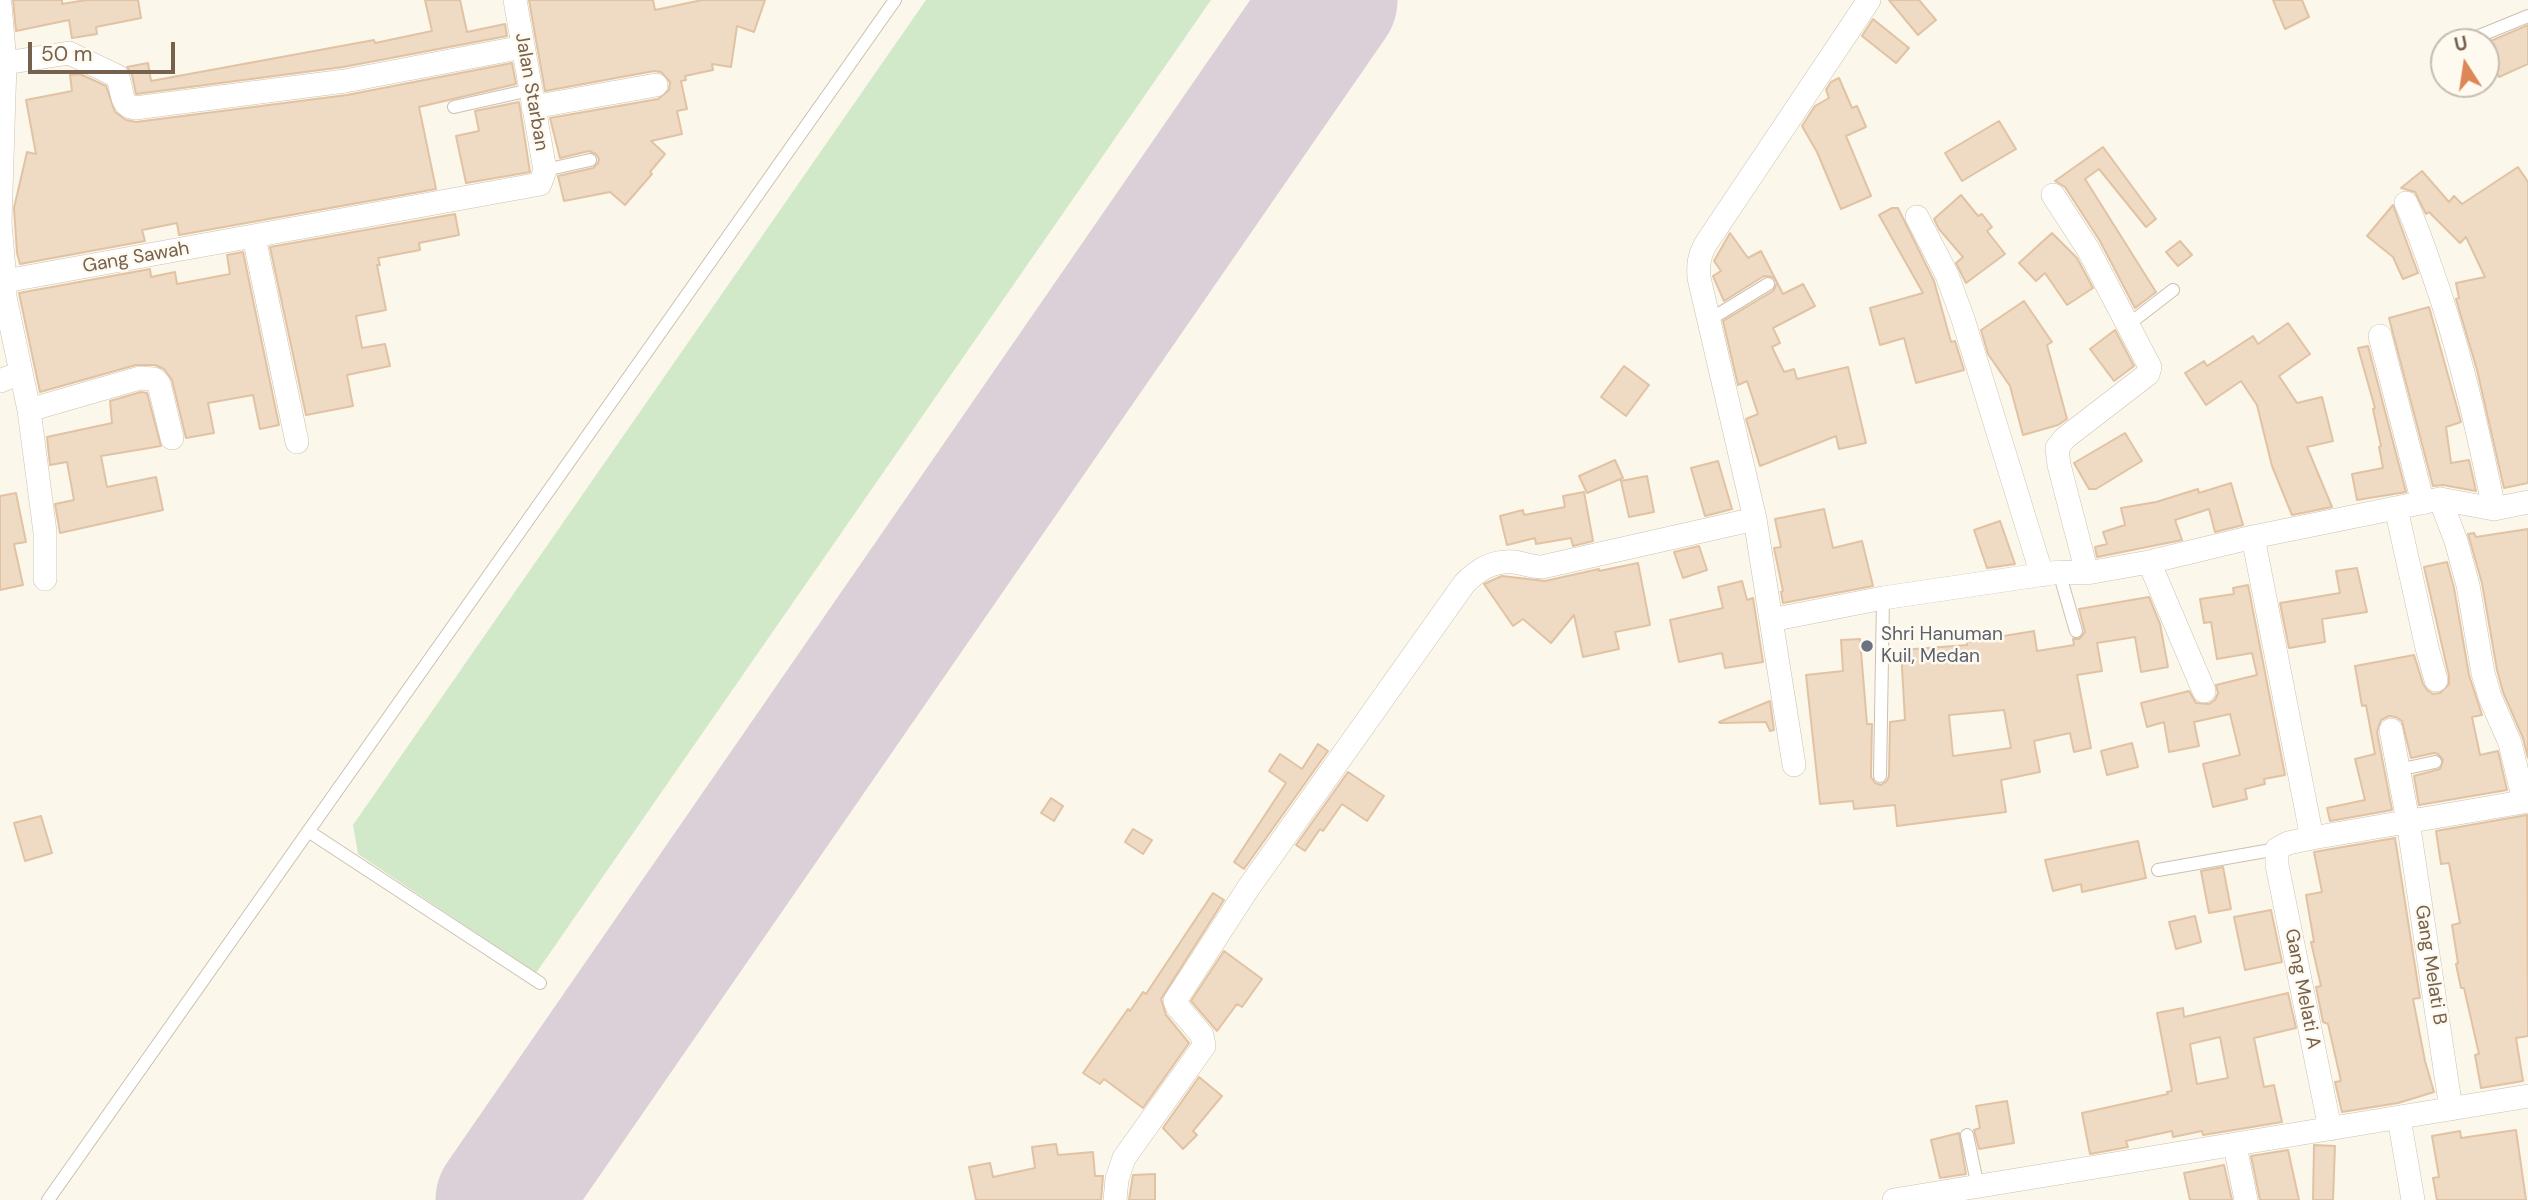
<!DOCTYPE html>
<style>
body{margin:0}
#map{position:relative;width:2528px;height:1200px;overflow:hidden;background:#fbf7ea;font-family:"DM Sans",sans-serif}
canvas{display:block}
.north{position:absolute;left:2430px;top:28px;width:70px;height:70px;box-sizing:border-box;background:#fefaf0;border:2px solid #c7bdaf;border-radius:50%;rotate:348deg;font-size:19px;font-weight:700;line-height:28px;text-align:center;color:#75614e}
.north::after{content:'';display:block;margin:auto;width:24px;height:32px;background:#dd8757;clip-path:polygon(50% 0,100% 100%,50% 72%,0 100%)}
.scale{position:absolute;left:28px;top:42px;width:147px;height:32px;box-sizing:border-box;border:4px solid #75614e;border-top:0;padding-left:9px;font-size:21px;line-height:24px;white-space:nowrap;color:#75614e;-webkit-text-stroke:5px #fefaf0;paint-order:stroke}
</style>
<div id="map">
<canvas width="2528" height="1200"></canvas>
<div class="north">U</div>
<div class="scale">50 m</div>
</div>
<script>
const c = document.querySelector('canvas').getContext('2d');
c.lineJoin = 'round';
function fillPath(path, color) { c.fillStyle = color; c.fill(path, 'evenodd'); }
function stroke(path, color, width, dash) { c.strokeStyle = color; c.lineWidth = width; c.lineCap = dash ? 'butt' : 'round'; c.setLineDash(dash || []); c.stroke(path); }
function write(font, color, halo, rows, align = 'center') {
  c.font = font + ' "DM Sans",sans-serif'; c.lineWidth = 5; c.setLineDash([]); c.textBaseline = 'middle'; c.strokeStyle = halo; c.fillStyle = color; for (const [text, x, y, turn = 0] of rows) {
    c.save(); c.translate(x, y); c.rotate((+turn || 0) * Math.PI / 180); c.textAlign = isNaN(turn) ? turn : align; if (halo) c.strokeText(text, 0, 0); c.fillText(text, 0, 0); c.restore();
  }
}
fillPath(new Path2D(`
 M926,0H1211L536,973L358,854L353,825Z`), '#d1e9c8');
stroke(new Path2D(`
 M502,1200L1331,0`), '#dbd0d8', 133);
const building = new Path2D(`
 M13,0H62V4L86,0H138L141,18L96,27L97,34L72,38L69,20L16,31Z
 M425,0H460L467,32L505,24L507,36L343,67L136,94L132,75L127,67L148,63L151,81L374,40L375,43L432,31Z
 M529,0H653L655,10L702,0H765L754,32L737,26L731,67L712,64L713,70L685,76L686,80L681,81L687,109L677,111L682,134L651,141L665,154L650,172L652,174L625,205L610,192L564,201L558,176L593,168L598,163L599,159L596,154L589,151L560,158L550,118L658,99L669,90L670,82L661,72L654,71L545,91Z
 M1889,0H1919L1936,20L1918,35Z
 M2273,0H2302L2309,17L2285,29Z
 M1873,19L1909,48L1896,63L1862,36Z
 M2528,25V64L2499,77L2486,49V43Z
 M512,63L516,84L419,107L436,189L179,235L177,223L142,230L145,241L20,264L17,253L14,208L27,152L36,154L26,100L72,91L70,75L80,74L106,86L115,112L126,120L136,122L347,95Z
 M1839,78L1852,108L1857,106L1866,127L1846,136L1871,196L1841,209L1817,152L1802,126L1815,106L1829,98L1826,90L1831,82Z
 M519,102L530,172L466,183L456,136L479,131L475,111Z
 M1999,121L2016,149L1962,181L1945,153Z
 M2103,147L2156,219L2146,227L2099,169L2085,179L2156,292L2135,308L2100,241L2065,187L2055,181Z
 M2518,167L2528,182V483L2504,488L2477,370L2456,299L2459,298L2456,283L2485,277L2466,237L2460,243L2429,212L2426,214L2415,192L2401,188L2422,171L2449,202L2454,196L2462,204Z
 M1961,195L1978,216L1982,214L1992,227L1987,231L2005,254L1966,283L1956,263L1963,257L1939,229L1934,219Z
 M2393,205L2418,273L2403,279L2393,257L2367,236Z
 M1892,208H1898L1934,281L1951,342L1955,341L1964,370L1916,383L1904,338L1880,345L1870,308L1923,293L1879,215Z
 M455,214L459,235L419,243L420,250L378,258L380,265H377L386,310L356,316L362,348L385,344L390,366L347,375L353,406L306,415L270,247Z
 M1730,233L1748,258L1761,251L1783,294L1803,284L1815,306L1773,328L1780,343L1772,347L1784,372L1794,369L1797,379L1848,367L1866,443L1839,449L1836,436L1760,466L1746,419L1758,414L1747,381L1738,385L1723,321L1773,291L1777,283L1773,277L1764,276L1724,301L1713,276L1721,271L1714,261Z
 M2052,233L2077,258L2093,288L2067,305L2045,273L2036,281L2019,263Z
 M2180,241L2192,255L2178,266L2166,252Z
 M243,252L279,425L260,429L253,395L208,403L214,433L186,438L172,380L164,369L155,365H136L40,392L19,293L150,269L151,277L175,272L177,284L230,274L227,255Z
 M2024,301L2052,342L2047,345L2067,419L2058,425L2023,435L2010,386L1988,354L1981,330Z
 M2429,307L2461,422L2446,427L2451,463L2469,460L2476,491L2443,485L2433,486L2389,318Z
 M2288,323L2310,354L2279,376L2297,403L2322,397L2333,441L2307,447L2332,507L2292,515L2272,466L2257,405L2241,381L2206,405L2185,373L2204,361L2207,366L2253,336L2258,344Z
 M2115,330L2134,366L2114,381L2090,349Z
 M2368,346L2406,492L2357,500L2352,474L2383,468L2379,447L2381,446L2373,409L2375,408L2358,348Z
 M1624,366L1649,385L1626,416L1601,397Z
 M141,392L147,393L161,446L101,456L107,487L156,477L163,510L60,533L55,504L74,500L67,462L50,465L47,437L112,423L110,401Z
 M2125,433L2142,461L2096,489H2089L2074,463Z
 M1615,460L1623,478L1587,493L1579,476Z
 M1718,461L1732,509L1705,516L1691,468Z
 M1647,476L1654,512L1629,517L1621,481Z
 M2231,483L2243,525L2215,532L2209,509L2175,520L2182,540L2097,557L2095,547L2107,544L2103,532L2125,525L2121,508L2156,502L2198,489L2199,493Z
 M1584,492L1593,541L1573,546L1571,538L1536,544L1535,538L1507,545L1500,516L1523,510L1524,515L1565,507L1563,496Z
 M16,493L26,542L14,544L23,585L0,590V496Z
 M1824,509L1833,548L1862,541L1873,586L1783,603L1781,592L1783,591L1774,548L1781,547L1775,519Z
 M2000,521L2015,564L1987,568L1974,530Z
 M2528,529V758L2523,738L2503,692L2497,670L2482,583L2468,534L2474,533L2476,537Z
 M1699,546L1707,570L1683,578L1674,552Z
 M2447,562L2454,588L2469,675L2482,715L2472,717L2480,755L2498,751L2507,790L2419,805L2414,776L2440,769L2443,760L2438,754L2434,753L2411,758L2402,721L2396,717L2389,716L2381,720L2377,732L2392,810L2330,821L2327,808L2365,800L2355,759L2375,754L2366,705L2362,706L2355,666L2414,655L2423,684L2427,690L2433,694L2440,693L2449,684V676L2424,567Z
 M1638,563L1650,625L1615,632L1619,649L1583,657L1574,615L1551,643L1523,619L1513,626L1484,584L1502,576L1545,581L1599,569V571Z
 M2357,568L2367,612L2322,619L2325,642L2289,648L2280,603L2340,593L2336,571Z
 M1742,581L1747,600L1753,598L1763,662L1725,668L1722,653L1679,662L1670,620L1723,608L1718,587Z
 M2248,585L2285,775L2264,779L2265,784L2245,789L2247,799L2213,807L2203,764L2240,755L2230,714L2194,722L2199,746L2169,752L2164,722L2147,727L2141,703L2189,691L2196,703L2209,704L2215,700L2218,693L2216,685L2257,675L2252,653L2217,659L2211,622L2204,623L2200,599L2234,594L2233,588Z
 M2149,597L2160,624L2168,667L2141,672L2135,637L2097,643L2102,671L2077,675L2091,748L2074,752L2070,733L2034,741L2040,772L2001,780L2006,812L1897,826L1895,805L1854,809L1853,801L1820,804L1806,675L1843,671L1841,640L1860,639L1867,724H1872L1871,777L1875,783L1881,785L1887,781L1889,776L1890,722L1905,720L1901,650L1967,645V642L2034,631L2037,651L2074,645L2073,639H2079L2085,632L2079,609ZM2004,710L2011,748L1953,756L1949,715Z
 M1770,701L1774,730L1770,731L1766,722L1720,723L1719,722Z
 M2132,743L2138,767L2107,775L2101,751Z
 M1318,744L1328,751L1244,869L1234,862L1286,783L1269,771L1280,754L1302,769Z
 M1348,772L1384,796L1367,821L1342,804L1323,831L1320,829L1305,851L1296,845Z
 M1051,798L1063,806L1054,821L1041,813Z
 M2527,815L2528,1036L2516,1038L2523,1081L2481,1088L2475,1055L2479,1054L2464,988H2461L2456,964L2458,963L2452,925L2460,923L2449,863L2441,864L2436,831Z
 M41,816L52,853L25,861L14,823Z
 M1133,829L1152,840L1143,854L1125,842Z
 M2395,838L2420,998L2413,999L2425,1061L2434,1092L2398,1103L2342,1112L2335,1082L2341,1081L2328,1024L2323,1022L2316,987L2321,986L2311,942H2314L2306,895L2322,892L2314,852Z
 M2138,841L2146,878L2082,892L2081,884L2053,891L2045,860Z
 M2223,867L2231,909L2209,913L2201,871Z
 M1213,893L1224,900L1161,999L1166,1015L1189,1043L1143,1108L1104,1079L1100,1084L1083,1073L1128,1009L1130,1011L1143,992L1146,994Z
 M2271,910L2282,962L2245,970L2234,917Z
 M2195,916L2201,942L2176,949L2169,922Z
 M1224,951L1262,979L1242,1007L1237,1004L1217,1031L1191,1001Z
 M2288,993L2296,1028L2254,1038L2264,1087L2274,1085L2282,1122L2203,1135L2202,1131L2173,1137L2172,1131L2126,1141L2128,1147L2090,1154L2082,1113L2168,1094L2167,1092L2172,1091L2157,1013L2183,1008L2184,1017ZM2220,1037L2228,1078L2197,1084L2190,1044Z
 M1199,1077L1222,1096L1193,1131L1197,1135L1183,1149L1163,1128Z
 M2007,1101L2014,1143L1979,1149L1974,1130L1980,1128L1976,1106Z
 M2516,1130L2526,1200H2437L2433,1178L2439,1177L2432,1136L2460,1131L2461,1138Z
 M1959,1133L1966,1174L1940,1178L1931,1140Z
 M1056,1144L1058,1155L1093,1152L1095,1176H1103L1101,1200H976L969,1167L990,1163L993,1177L1035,1168L1032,1147Z
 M2314,1145L2335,1146L2333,1200H2313Z
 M2288,1150L2299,1200H2260L2251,1156Z
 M2224,1165L2232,1200H2190L2184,1173Z
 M1155,1174V1200H1129L1133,1175Z`);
fillPath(building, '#efdac3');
stroke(building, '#e1c3a4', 2);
const service = new Path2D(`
 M2474,38L2528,16
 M454,107L530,90
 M545,170L590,160
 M1709,320L1768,284
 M2129,324L2173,290
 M2059,572L2076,631
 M2398,770L2435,762
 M1880,776L1883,598
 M308,831L540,983
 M2158,870L2277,849
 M1967,1135L1978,1187
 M48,1200L895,0`);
const minor = new Path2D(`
 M0,5L5,63L0,223L5,281L540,184L545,170L515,0
 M5,63L69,53L117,76C123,87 119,107 135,108L345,81L523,47
 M533,107L656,85
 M2053,195L2088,249L2150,367L2148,374L2065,438L2057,448L2059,465L2087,573
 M2406,203C2420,233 2429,263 2440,294C2463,364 2479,436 2494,509
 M1917,217L1947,275L1963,319L2042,575
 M254,237L297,442
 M5,281V297L29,410L45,532V579
 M2380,336L2423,503
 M0,381L20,373
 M29,410L140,378L154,379L159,384L172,438
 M2440,499L2456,541L2468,585L2483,673L2490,697L2510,743L2524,801
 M2396,508L2427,648L2436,680
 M2253,537L2312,838
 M2149,562L2204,691
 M1771,620L1883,598L2059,572L2087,573L2149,562L2253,537L2440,499L2494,509L2528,502
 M2391,730L2408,821L2451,1109
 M1794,765L1755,519L1699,278C1698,265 1699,256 1705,245L1869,0
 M2399,1118L2413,1200
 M2330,1129L2277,865V849L2288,843L2312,838L2528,801
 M2235,1146L2246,1200
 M1115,1200L1117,1179L1124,1158L1204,1046L1202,1035L1177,1006L1175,1001L1249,887L1464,584C1477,570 1493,560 1514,562C1523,563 1532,567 1542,567L1755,519
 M1894,1200L2528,1096`);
stroke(service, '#cdc0b0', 14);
stroke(minor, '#cdc0b0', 24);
stroke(service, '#fff', 12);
stroke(minor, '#fff', 23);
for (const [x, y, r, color] of [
 [1867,646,7,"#6b7280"]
]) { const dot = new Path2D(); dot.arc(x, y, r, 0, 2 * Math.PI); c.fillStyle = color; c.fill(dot); stroke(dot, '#fefaf0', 2.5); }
write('19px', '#75614e', '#fefaf0', [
 ["Jalan Starban",531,92,80],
 ["Gang Sawah",136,258,-10],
 ["Gang Melati B",2430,965,81],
 ["Gang Melati A",2302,989,79]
]);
write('19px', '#5b616d', '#fefaf0', [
 ["Shri Hanuman",1881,635],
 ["Kuil, Medan",1881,657]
], 'left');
</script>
